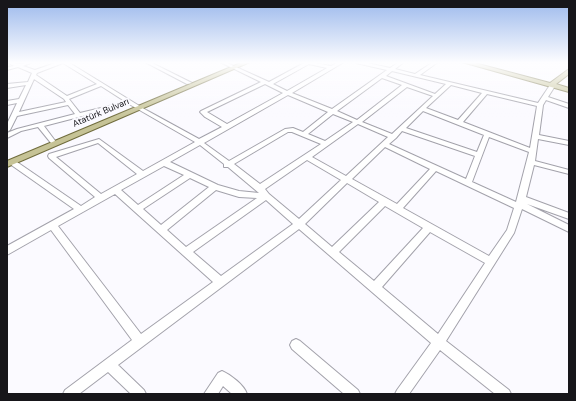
<!DOCTYPE html>
<meta charset="utf-8">
<style>
body{margin:0}
#map{position:relative;width:576px;height:401px;overflow:hidden;background:#fbfaff;font-family:"DM Sans",sans-serif}
canvas{display:block}
.frame{position:absolute;inset:0;border:8px solid #17161a;pointer-events:none}
</style>
<div id="map">
<canvas width="576" height="401"></canvas>
<div class="frame"></div>
</div>
<script>
const c = document.querySelector('canvas').getContext('2d');
c.lineJoin = 'round';
function stroke(path, color, width, dash) { c.strokeStyle = color; c.lineWidth = width; c.lineCap = dash ? 'butt' : 'round'; c.setLineDash(dash || []); c.stroke(path); }
function fillPath(path, color) { c.fillStyle = color; c.fill(path, 'evenodd'); }
function write(font, color, halo, rows, align = 'center') {
  c.font = font + ' "DM Sans",sans-serif'; c.lineWidth = 4; c.setLineDash([]); c.textBaseline = 'middle'; c.strokeStyle = halo; c.fillStyle = color; for (const [text, x, y, turn = 0] of rows) {
    c.save(); c.translate(x, y); c.rotate((+turn || 0) * Math.PI / 180); c.textAlign = isNaN(turn) ? turn : align; if (halo) c.strokeText(text, 0, 0); c.fillText(text, 0, 0); c.restore();
  }
}
const minor = new Path2D(`
 M7,62C11,62 14,63 18,64C23,64 28,62 33,62L23,66L35,70L58,62H68L146,110L199,139L222,127L205,117L200,112L201,111L261,82L220,62H225L269,82L304,63L303,62H310L331,66L339,62H344L292,93L332,109L387,70L356,63V62H363L390,68L399,62H404L395,69L415,74L433,62H438L420,75L538,103L550,85H554L555,86L548,97L569,104V108L546,100L543,105L539,135L569,141V145L538,139L535,161L569,170V174L534,165L526,197L569,213V219L527,204L569,225V232L522,209L514,233L446,341L509,390L511,394H495L440,350L409,394H395L397,390L431,343L299,229L118,365L144,390L146,394H131L108,372L79,394H63L65,390L132,340L51,230L7,255V246L74,209L7,162L11,160H14L81,206L95,197L49,158L48,156L49,154L99,139L143,171L195,142L129,104L44,126L56,142L55,143H51L38,127L21,131L7,138V133L17,129L75,114L68,105L17,116L10,130L7,132V124L17,103L7,105V101L19,99L26,85L7,88V84L28,82L32,73L18,67L7,70V67L14,66ZM63,63L97,84L67,96L36,75L37,73ZM309,64L327,68L287,91L273,84ZM392,71L446,84L435,94L386,76ZM382,78L402,85L357,120L337,111ZM34,79L64,99L66,102L19,112ZM265,84L283,93L227,124L207,112ZM451,85L482,93L458,120L426,108ZM101,86L126,102L80,113L69,99ZM407,87L433,96L392,134L362,122ZM487,94L537,106L530,148L463,122ZM288,95L328,112L303,132L293,128L285,129L229,161L204,143ZM423,111L484,135L477,152L406,128ZM333,114L353,122L325,141L308,134ZM358,124L388,137L346,176L312,157ZM402,131L475,156L466,179L389,144L396,138ZM288,132H292L321,144L260,184L234,164ZM489,137L529,152L516,202L472,182ZM98,143L137,174L101,194L56,157ZM200,145L224,164V167H228L259,193L239,191L218,185L170,162ZM385,147L430,169L397,204L352,179ZM307,160L341,180L299,219L269,194L265,189ZM164,166L184,175L138,205L121,190ZM436,171L514,208L507,230L489,256L403,208ZM190,178L209,187L161,225L143,209ZM347,183L379,202L332,247L305,224ZM216,190L239,197L257,198L186,247L167,230ZM115,194L213,282L141,334L58,226ZM266,200L293,224L221,276L193,252ZM385,206L423,228L374,281L339,252ZM430,232L485,263L438,334L382,287Z
 M145,62H150L192,83L187,84Z
 M296,339L300,341L358,390L360,394H344L292,349L290,345L292,341Z
 M222,371C231,375 244,385 247,394H232L223,386L218,394H204L218,373Z`);
const major = new Path2D(`
 M243,62H250L7,167V161Z
 M462,62H471L550,83L569,69V74L556,84L569,88V92Z`);
stroke(minor, '#a3a2ab', 2);
stroke(major, '#706c3d', 2);
fillPath(minor, '#fff');
fillPath(major, '#c6c396');
const sky = c.createLinearGradient(0, 0, 0, 118);
sky.addColorStop(0, '#9cb9ec');
sky.addColorStop(0.53, '#fdfdff');
sky.addColorStop(1, '#fdfdff00');
c.fillStyle = sky;
c.fillRect(0, 0, 576, 118);
write('9px', '#17161a', '#fbfaff', [
 ["Atatürk Bulvarı",101,113,-23]
]);
</script>
